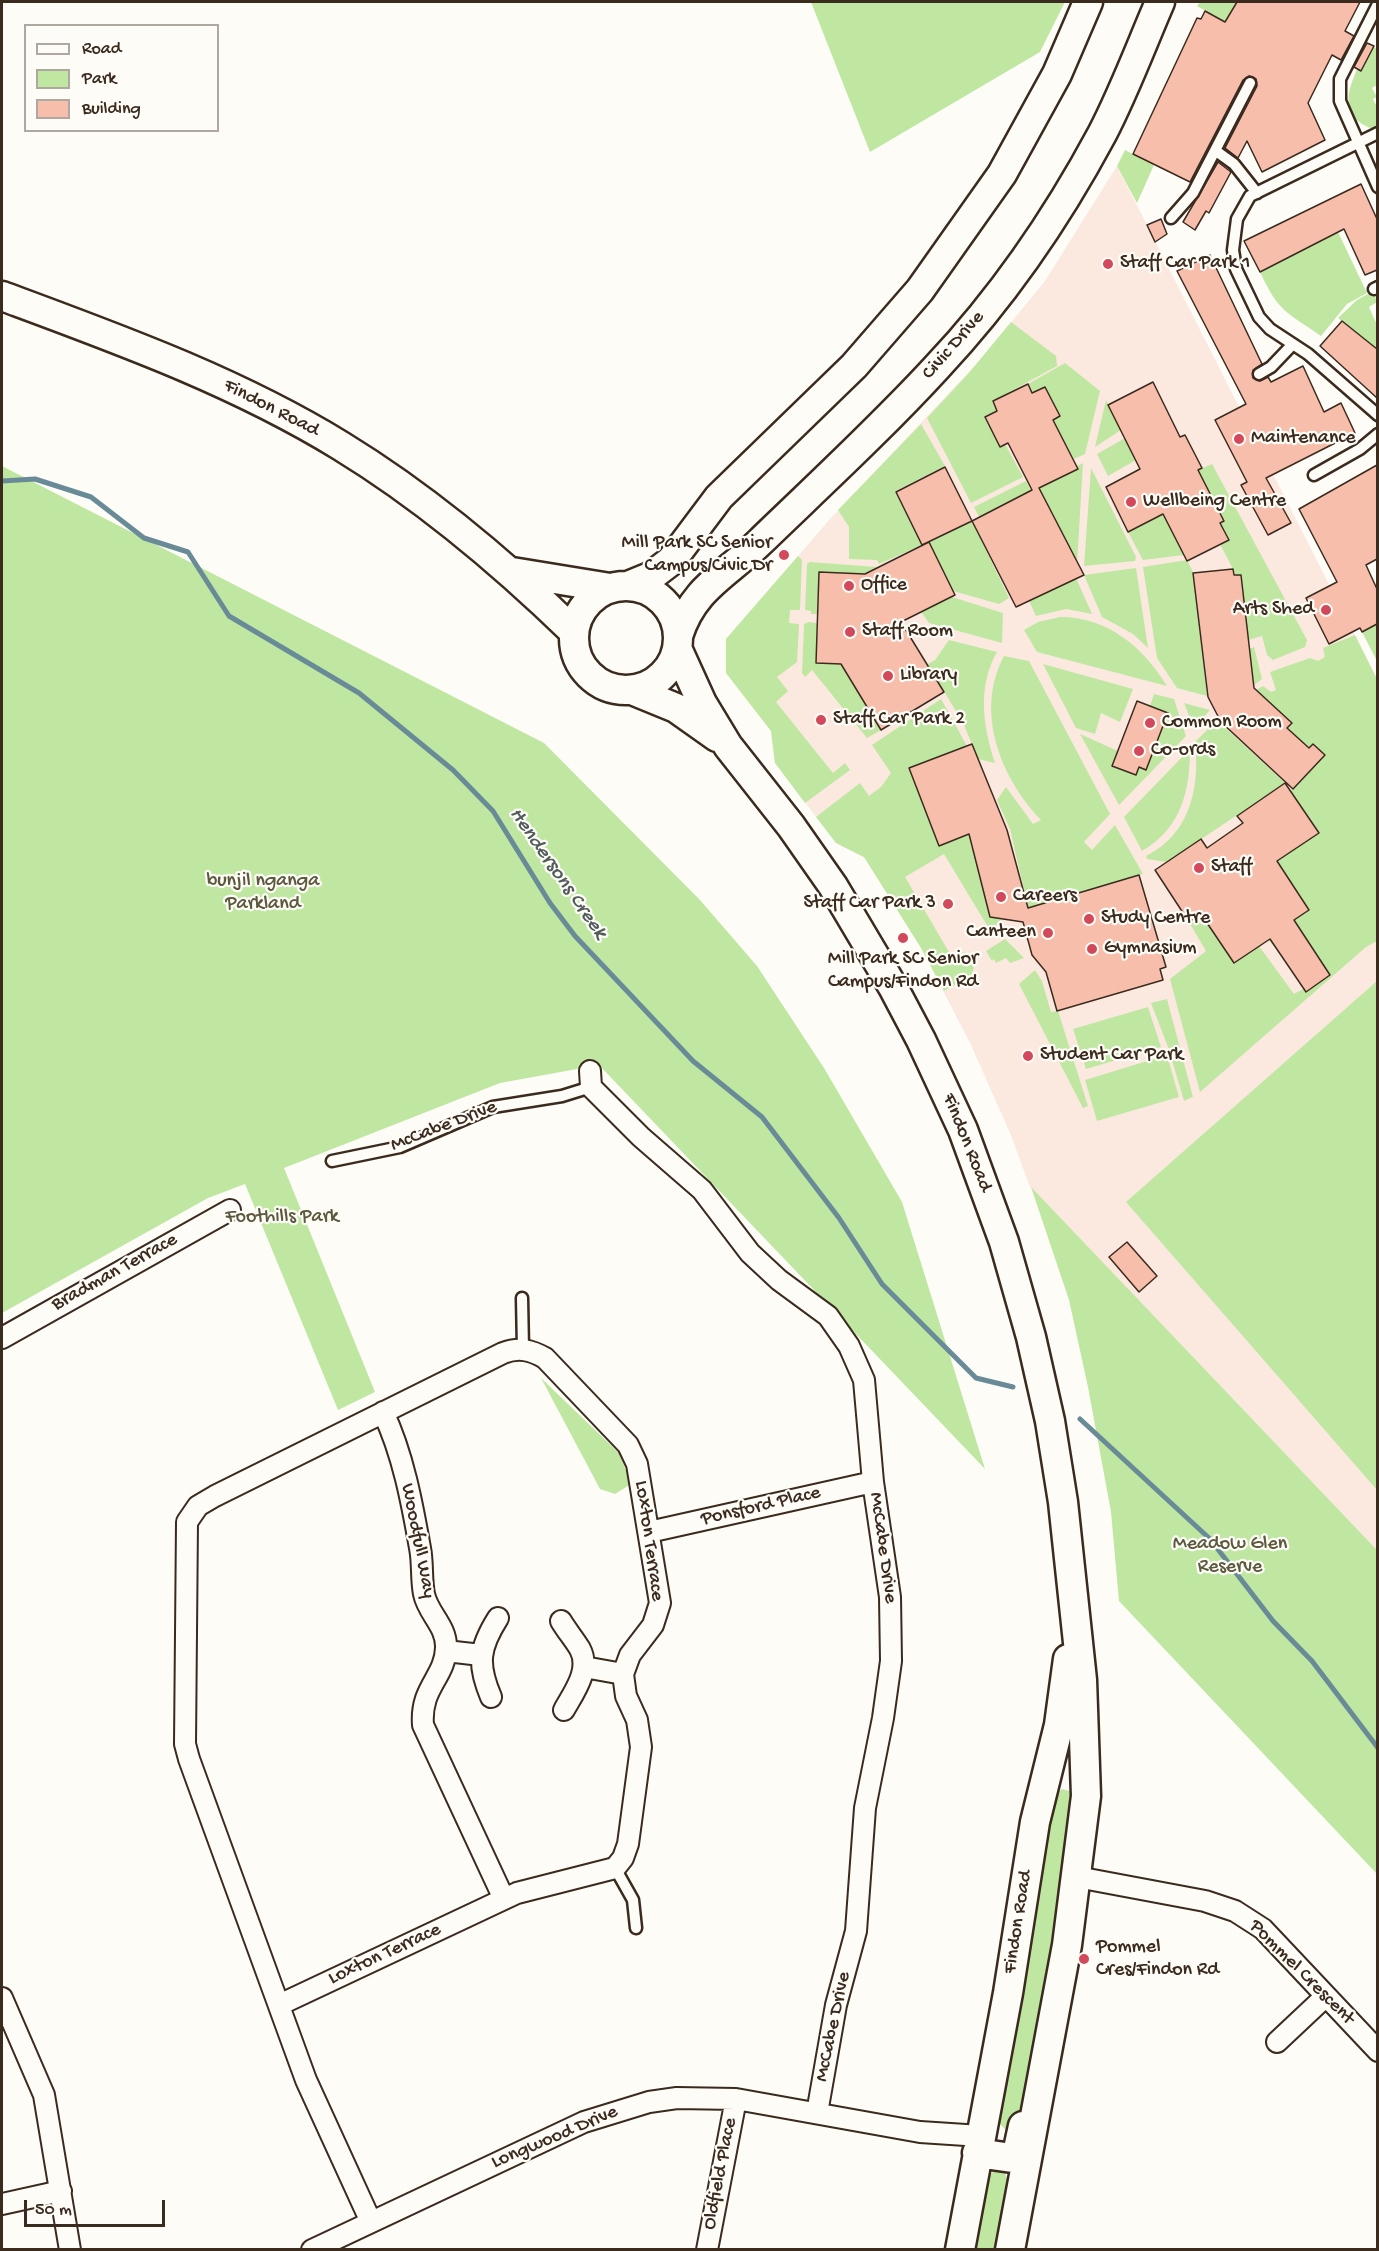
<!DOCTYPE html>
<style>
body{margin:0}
#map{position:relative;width:1379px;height:2251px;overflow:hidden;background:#fdfcf7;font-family:"Gochi Hand",sans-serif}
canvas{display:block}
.frame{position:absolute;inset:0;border:3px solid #3b2a1e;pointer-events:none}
.legend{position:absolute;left:24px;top:24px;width:195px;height:108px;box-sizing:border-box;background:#fdfcf7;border:2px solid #afa8a0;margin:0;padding:8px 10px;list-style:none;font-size:18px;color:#3b2a1e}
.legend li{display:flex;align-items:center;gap:12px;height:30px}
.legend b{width:30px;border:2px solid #afa8a0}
.scale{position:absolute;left:24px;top:2200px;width:141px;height:27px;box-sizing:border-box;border:3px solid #3b2a1e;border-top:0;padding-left:8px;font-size:18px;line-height:21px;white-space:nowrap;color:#3b2a1e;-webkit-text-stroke:4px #fdfcf7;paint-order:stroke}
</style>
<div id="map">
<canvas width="1379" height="2251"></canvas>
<div class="frame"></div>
<ul class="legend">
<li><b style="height:8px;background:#fdfcf7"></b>Road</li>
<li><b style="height:16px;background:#c0e7a2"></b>Park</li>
<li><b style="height:16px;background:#f7beac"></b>Building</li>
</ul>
<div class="scale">50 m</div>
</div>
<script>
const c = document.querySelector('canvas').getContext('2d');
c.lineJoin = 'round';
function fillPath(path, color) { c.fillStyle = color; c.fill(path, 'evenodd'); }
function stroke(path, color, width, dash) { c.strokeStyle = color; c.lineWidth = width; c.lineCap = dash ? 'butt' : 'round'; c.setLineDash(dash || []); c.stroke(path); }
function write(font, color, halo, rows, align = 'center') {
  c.font = font + ' "Gochi Hand",sans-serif'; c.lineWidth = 4.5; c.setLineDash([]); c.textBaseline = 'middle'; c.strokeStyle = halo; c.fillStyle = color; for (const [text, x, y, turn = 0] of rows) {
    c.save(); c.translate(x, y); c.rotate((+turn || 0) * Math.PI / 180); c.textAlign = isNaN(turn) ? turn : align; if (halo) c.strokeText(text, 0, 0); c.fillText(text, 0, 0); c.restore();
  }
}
fillPath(new Path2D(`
 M1117,166L1377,679V1550L1030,1187L1010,1133L971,1045L921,948L865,858L836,843L775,763L771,731L726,673V639L831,518L982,358L1045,281Z`), '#fbe9e0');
fillPath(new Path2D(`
 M811,2H1065L1040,52L870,152Z
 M1200,2H1237L1225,22L1197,6Z
 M1370,44L1377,49V85L1372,88L1377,97L1373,99L1377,107V127L1373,129C1328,113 1356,73 1370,44Z
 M1125,150L1154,165L1137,203L1117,166Z
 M1338,232L1367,293L1347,304L1321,336C1287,312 1279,313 1260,272Z
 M1373,291L1377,302L1369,307L1377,325V349L1338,318L1357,300Z
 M1011,322L1056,356L1057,366L993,401L997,411L985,418L1000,447L1005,444L1023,477L971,503L927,418L968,374Z
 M1065,363L1100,391L1085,454L1074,459L1053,420L1060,416L1045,387L1032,393L1028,384Z
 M1106,400L1121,430L1095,447Z
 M921,424L945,466L895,491L922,545L879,564L877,560L849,559V527L838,510Z
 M1125,438L1136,460L1108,476L1097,454Z
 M1083,463L1077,565L1037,487Z
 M1212,464L1307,640L1305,647L1273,660L1267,655L1262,636L1248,640L1240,624L1247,622L1245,606H1238L1241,575H1234L1233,569L1220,544L1229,539L1220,523L1224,520L1198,470Z
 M2,466L544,743L700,900L757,966L824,1068L902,1202L985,1469L599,1065L500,1083L284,1168L375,1392L338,1410L245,1184L208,1198L2,1313Z
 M1091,468L1136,557L1135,561L1084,566Z
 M1141,469L1184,555L1143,560L1128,532L1156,517L1134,472Z
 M1026,481L1031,491L979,517L974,507Z
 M972,521L1009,598L999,604L953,591L929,542Z
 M798,556L802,560L800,610H790L789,623L799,624L797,662L777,677L788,691L776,702L833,773L845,763L850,770L805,803L775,763L771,731L726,673V639Z
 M1187,560L1193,572L1207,696L1177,688L1157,658L1143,567Z
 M810,562L877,567L881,574L819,572L817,614H811V611L805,610L807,564Z
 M1136,568L1148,648L1133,634L1102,617L1084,575Z
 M1076,578L1092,614L1066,609L1036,616L1029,601Z
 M952,597L1003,613L1002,643L929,623L921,612Z
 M1060,617C1108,617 1143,647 1167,686L1037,652L1024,630L1038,622Z
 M809,622L817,623L816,663H836L859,648L843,666L881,730L867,738L812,670L805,677L802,673L804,624Z
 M1377,624V658L1376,659L1362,632Z
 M1355,635L1377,679V941L1366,947L1200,1092L1170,979L1206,951L1189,922L1227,897L1230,902L1205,919L1234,963L1259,946L1294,994L1303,989L1306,992L1330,975L1302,932L1276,949L1267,938L1309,910L1277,861L1319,833L1291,791L1325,755L1313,744L1309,748L1287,728L1291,723L1256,690L1263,686L1271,692L1276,690L1270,672L1310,658L1318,661L1325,657L1323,648Z
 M949,640L997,652C977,687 983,726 995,763L978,759L964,725L928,664L935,660Z
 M1254,647L1262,679L1254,685L1249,649Z
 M1004,656L1029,661L1110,814L1084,842L1092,850L1115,825L1143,874L1028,908L1010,829L997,800L1006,787L1033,824L1041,820C1001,778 974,712 1004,656Z
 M1043,664L1133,689L1120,722L1101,713L1095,734L1076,728Z
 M1154,694L1174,699L1186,736L1119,805L1080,734L1118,751L1113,766L1135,775L1139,767L1146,770L1168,714L1150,706Z
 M941,699L967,746L939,845L969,835L990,918L1000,916L1001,919L991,932L944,854L905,877L953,959L965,952L974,968L971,976L944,991L921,948L864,857L836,843L816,817L860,783L869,796L881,787L891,773L872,745Z
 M1184,703L1210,710L1194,728Z
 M1217,720L1285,783L1167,862L1147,859L1146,856C1190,834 1200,788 1195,742Z
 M1190,749C1190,792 1181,828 1142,851L1124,817Z
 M1005,939L1024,958L1010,963L1006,958L996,963L994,959L992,961L986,951Z
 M1035,970L1042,981L1051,1012L1058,1011L1088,1106L1083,1108L1019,984Z
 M1377,981V1490L1126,1202Z
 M1167,999L1193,1097L1184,1101L1168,1047L1151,1003Z
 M1148,1007L1161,1047L1086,1069L1073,1029Z
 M1167,1055L1179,1097L1097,1121L1085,1080Z
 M1031,1187L1377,1550V1874L1119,1601L1111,1512L1088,1387L1069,1300Z
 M541,1378L619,1453L631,1484L615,1494L600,1489Z
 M1062,1789L1074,1792L1079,1802L1018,2122L1010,2130H1006L1000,2124L996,2100L1055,1795Z
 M998,2168L1005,2172L1010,2190L1003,2249L966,2250L988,2176Z`), '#c0e7a2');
stroke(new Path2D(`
 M2,481L35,479L91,497L144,538L188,552L229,616L359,693L453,770L493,811L550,903L575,936L693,1061L762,1117L839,1218L882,1284L976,1378L1013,1387
 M1080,1419L1210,1539L1273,1621L1312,1661L1378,1748`), '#698b97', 5);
const building = new Path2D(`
 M1237,2H1360L1345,31L1354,36L1341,60L1332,55L1308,103L1325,140L1262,172L1247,141L1238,158L1225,148L1257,86L1256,79L1249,76L1243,80L1190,182L1133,154L1197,18L1201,19L1205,11L1225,22Z
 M1367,43L1374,46L1361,71L1354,67Z
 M1218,162L1231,172L1209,213L1206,211L1195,230L1183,222Z
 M1361,184L1377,219V270L1365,275L1344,229L1260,272L1244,241Z
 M1161,219L1167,234L1155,242L1147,225Z
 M1210,255L1262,364L1253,370V378L1260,381L1268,377L1271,382L1303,366L1324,412L1341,403L1355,433L1266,478L1291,523L1268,535L1241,485L1247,482L1215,420L1246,404L1177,271Z
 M1342,321L1377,349V398L1320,346Z
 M1153,382L1180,437L1185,435L1202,468L1198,470L1224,521L1220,523L1229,540L1187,561L1163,514L1128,532L1106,487L1140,469L1108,405Z
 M1028,384L1032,393L1045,387L1060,416L1053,420L1078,469L1039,488L1084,575L1016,607L972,521L922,545L896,492L945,467L972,521L1032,490L1008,443L1000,447L985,417L997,411L993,401Z
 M1377,465V559L1366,565L1377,589V624L1362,632L1360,628L1329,644L1306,598L1337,582L1299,509Z
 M929,542L955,595L901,622L944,692L881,730L841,664L816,663L819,572L865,574Z
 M1233,569L1234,575H1241L1254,688L1292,723L1287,728L1309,748L1313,744L1325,755L1293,789L1221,722L1208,697L1193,573Z
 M1137,701L1168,713L1146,770L1139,767L1136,775L1112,766Z
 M972,744L1007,830L1028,908L1139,875L1166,967L1160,969L1163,980L1057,1011L1046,972L1032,955L1023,922L990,917L969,834L939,846L909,768Z
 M1285,783L1319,833L1277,861L1309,910L1294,920L1330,975L1306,992L1270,939L1234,963L1201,914L1189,922L1155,870L1201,839L1207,848L1243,823L1237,816Z
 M1127,1242L1157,1276L1139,1292L1109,1257Z`);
fillPath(building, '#f7beac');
stroke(building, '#3b2a1e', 1.5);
const lane = new Path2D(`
 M1378,4L1340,79V101L1378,187
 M1378,133L1250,196L1237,219L1233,250L1236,269L1259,317L1270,329L1308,354L1378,415
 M1216,151L1234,164L1257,193
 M1171,218L1193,193L1250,83
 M1374,289L1378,287
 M1259,374L1271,367L1293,344
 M1314,475L1360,449L1378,434
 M332,1161L400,1147L493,1107L562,1096L591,1087
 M522,1298L523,1349
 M615,1868L633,1900L636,1928`);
const street = new Path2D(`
 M590,1071L591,1087L641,1137L702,1190L750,1253L779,1280L828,1316L849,1346L864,1380L873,1482L890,1597L891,1661L883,1718L865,1808L856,1931L836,2005L817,2113
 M2,1338L230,1210
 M383,1412C403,1454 412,1503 420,1548C423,1563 421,1579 424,1594C428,1614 447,1626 446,1648C445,1678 420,1687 423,1725L504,1899
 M649,1532L873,1482
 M561,1621C567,1631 574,1639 580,1649C591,1670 574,1692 564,1710
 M446,1651L481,1655
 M584,1667L623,1674
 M491,1697C477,1664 479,1648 498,1618
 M1077,1877L1205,1901L1235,1911L1263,1929L1378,2051
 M2,1998L44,2095L70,2250
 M279,2005L517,1893L615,1868L623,1858L628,1844L641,1747L637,1720L626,1696L623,1674L630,1655L653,1625L660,1603L637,1464L628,1445L545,1358C531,1350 519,1347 503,1353L215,1496L198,1506L187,1522L185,1744L189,1759L306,2080L371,2222
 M1277,2042L1326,1996
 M2,2204L61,2191
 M312,2250L584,2122L649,2102L677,2098L736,2099L920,2132L981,2136
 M707,2250L736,2099`);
const secondary = new Path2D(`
 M2,296C118,339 235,381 341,446C426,498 503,563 574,632
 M512,572L610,588
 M628,586L650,577L671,561L719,497L854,366L920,290L1002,174L1057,74L1088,2
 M574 638a52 52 0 1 1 104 0a52 52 0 1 1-104 0Z
 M678,636C693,588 726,575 760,542C819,485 881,428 937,367C1002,298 1057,218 1102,134C1124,92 1141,46 1160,2
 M677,648L702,703L728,746L791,826L833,886L893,987L921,1040L963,1130L1004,1242L1031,1337L1050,1421L1063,1502L1082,1680L1086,1796L1067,1945L1010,2250
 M632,690L676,708L717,737
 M977,2153L1012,2158L1017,2154L1023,2126
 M960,2250L1008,1993L1035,1822L1059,1725L1068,1659`);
stroke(lane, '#3b2a1e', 15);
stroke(street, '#3b2a1e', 24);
stroke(secondary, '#3b2a1e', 33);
stroke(lane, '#fdfcf7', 10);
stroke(street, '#fdfcf7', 20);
stroke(secondary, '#fdfcf7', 28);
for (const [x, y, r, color] of [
 [1108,264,6,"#d1495b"],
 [1239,439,6,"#d1495b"],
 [1131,502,6,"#d1495b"],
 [784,555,6,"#d1495b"],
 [849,586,6,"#d1495b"],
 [1326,610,6,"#d1495b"],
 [850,632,6,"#d1495b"],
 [888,676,6,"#d1495b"],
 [821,720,6,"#d1495b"],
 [1150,723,6,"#d1495b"],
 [1139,751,6,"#d1495b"],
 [1199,868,6,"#d1495b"],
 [1001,897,6,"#d1495b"],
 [948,904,6,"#d1495b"],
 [1089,919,6,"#d1495b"],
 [1048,933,6,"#d1495b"],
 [903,938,6,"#d1495b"],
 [1092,949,6,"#d1495b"],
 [1028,1056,6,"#d1495b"],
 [1084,1959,6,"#d1495b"]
]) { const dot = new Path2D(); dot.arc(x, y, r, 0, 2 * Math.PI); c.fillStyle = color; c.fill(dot); stroke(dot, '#fdfcf7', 2); }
write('20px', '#3b2a1e', '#fdfcf7', [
 ["Staff Car Park 1",1120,264],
 ["Maintenance",1251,439],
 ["Wellbeing Centre",1143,502],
 ["Mill Park SC Senior",772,544,"right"],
 ["Campus/Civic Dr",772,567,"right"],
 ["Office",861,586],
 ["Arts Shed",1314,610,"right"],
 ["Staff Room",862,632],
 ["Library",900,676],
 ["Staff Car Park 2",833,720],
 ["Common Room",1162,723],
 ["Co-ords",1151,751],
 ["Staff",1211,868],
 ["Careers",1013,897],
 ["Staff Car Park 3",936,904,"right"],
 ["Study Centre",1101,919],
 ["Canteen",1036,933,"right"],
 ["Gymnasium",1104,949],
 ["Mill Park SC Senior",903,960,"center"],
 ["Campus/Findon Rd",903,983,"center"],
 ["Student Car Park",1040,1056],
 ["Pommel",1096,1948],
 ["Cres/Findon Rd",1096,1971]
], 'left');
write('20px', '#3b2a1e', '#fdfcf7', [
 ["Civic Drive",954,346,-49],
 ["Findon Road",271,409,27],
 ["McCabe Drive",444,1127,-21],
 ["Findon Road",966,1143,68],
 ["Bradman Terrace",115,1273,-29],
 ["Ponsford Place",761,1507,-13],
 ["Woodfull Way",417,1541,79],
 ["Loxton Terrace",648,1541,82],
 ["McCabe Drive",882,1548,82],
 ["Findon Road",1019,1922,-81],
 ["Loxton Terrace",385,1955,-25],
 ["Pommel Crescent",1301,1973,45],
 ["McCabe Drive",834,2027,-78],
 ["Longwood Drive",555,2138,-23],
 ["Oldfield Place",721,2174,-79]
]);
write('20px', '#5c593f', '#fdfcf7', [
 ["bunjil nganga",263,882],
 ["Parkland",263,905],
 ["Foothills Park",282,1218],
 ["Meadow Glen",1230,1545],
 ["Reserve",1230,1568]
]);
write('italic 21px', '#525b5b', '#fdfcf7', [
 ["Hendersons Creek",557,874,55]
]);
</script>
